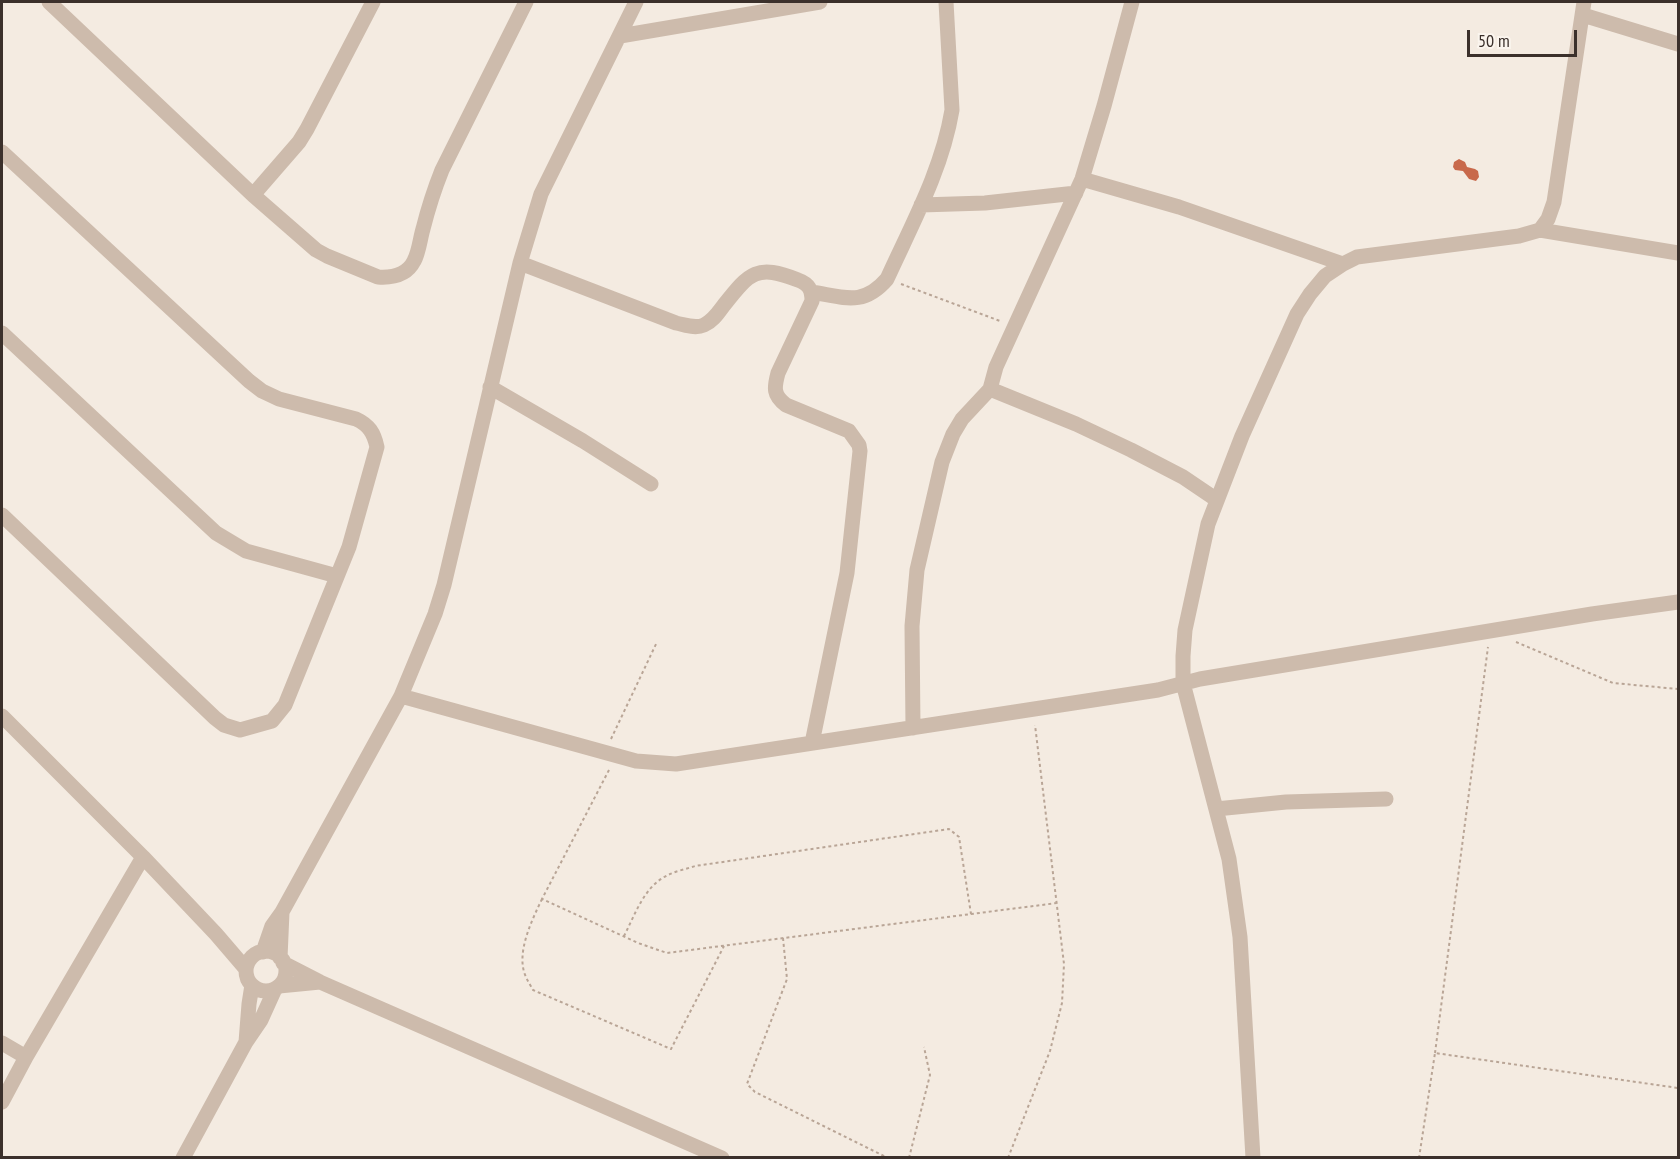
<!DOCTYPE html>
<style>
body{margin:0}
#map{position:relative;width:1680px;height:1159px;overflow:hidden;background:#f4ebe1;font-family:"PT Sans Narrow",sans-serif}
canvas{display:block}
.frame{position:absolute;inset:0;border:3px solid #3b302b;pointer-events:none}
.scale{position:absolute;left:1467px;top:30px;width:110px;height:27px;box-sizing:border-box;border:3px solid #3b302b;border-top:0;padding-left:8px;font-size:18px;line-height:21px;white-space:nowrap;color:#3b302b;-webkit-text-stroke:4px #fbf5ee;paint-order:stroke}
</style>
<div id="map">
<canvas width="1680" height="1159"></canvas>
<div class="frame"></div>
<div class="scale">50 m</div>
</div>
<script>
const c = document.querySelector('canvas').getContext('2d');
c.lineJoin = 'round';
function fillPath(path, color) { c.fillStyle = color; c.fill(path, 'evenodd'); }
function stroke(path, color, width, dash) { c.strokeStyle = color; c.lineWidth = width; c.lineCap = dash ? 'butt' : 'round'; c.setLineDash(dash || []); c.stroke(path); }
fillPath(new Path2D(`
 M1459,159L1465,162L1467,167L1475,169L1478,171L1479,177L1476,181L1469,179L1463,171L1455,170L1453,167L1454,162Z`), '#c8694b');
stroke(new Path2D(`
 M901,284L1000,321
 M1516,642L1613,683L1678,689
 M611,739L657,642
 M609,770L542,899L638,943L667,953L1057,903
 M542,899C532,920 515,954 526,977C528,982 531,986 533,990L671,1049L724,946
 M624,936C635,915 644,886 668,875C676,871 686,869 695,866L949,829L959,837L971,914
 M783,938L787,979L747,1084L755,1092L888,1158
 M1435,1053L1488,647
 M909,1158L930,1075L924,1047
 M1008,1158L1050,1051L1062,1003L1064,964L1035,725
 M1419,1158L1435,1053L1678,1088`), '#b9a596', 2, [3, 3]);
stroke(new Path2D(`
 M49,2L253,195L316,250L327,256L378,277C393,278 407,275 414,261C419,252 420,239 423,229C428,209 434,190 442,170L526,2
 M1583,15L1678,44
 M620,36L820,2
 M2,152L249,381L262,391L279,399L356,419C369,425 374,433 377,447L349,547L285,705L272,721L240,730L224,725L215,718L2,515
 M1082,179L1179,207L1343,264
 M253,195L299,142L307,129L373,2
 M921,205L985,203L1076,193
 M1540,230L1678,253
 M520,263L676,323C686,325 695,329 704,325C713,321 718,313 724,305C750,272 757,264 798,280C809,284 812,290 812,301L778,373C774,388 773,395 786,405L849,431L859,445L860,451L847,573L812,743
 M811,292C844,297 863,307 887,279C912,224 942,170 952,110L946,2
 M2,333L216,533L246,551L337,576
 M490,387L583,441L651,484
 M990,389L1076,424L1131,450L1183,477L1217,500
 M401,696L636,761L676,764L1158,690L1200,679L1592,614L1678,602
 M2,716L143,857L216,934L246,969
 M913,728L912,626L917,570L942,462L953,434L962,419L990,389L996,367L1082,179L1104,106L1132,2
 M1216,809L1286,802L1386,799
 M246 971a20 20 0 1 1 40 0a20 20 0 1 1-40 0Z
 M263,952L272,926L282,912L401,696L435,614L444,585L520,263L541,194L636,2
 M280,958L282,912
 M283,963L320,982L722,1158
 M279,986L320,982
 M246,1042L249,1004L252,985
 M2,1043L26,1057
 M2,1102L26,1057L143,857
 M183,1158L246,1042L261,1020L275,989
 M1253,1158L1240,937L1229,859L1183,683V656L1185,630L1208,524L1242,436L1297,314L1310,294L1325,276L1343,264L1357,257L1519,236L1540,230L1548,219L1554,202L1584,2`), '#cdbbac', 15);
</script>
